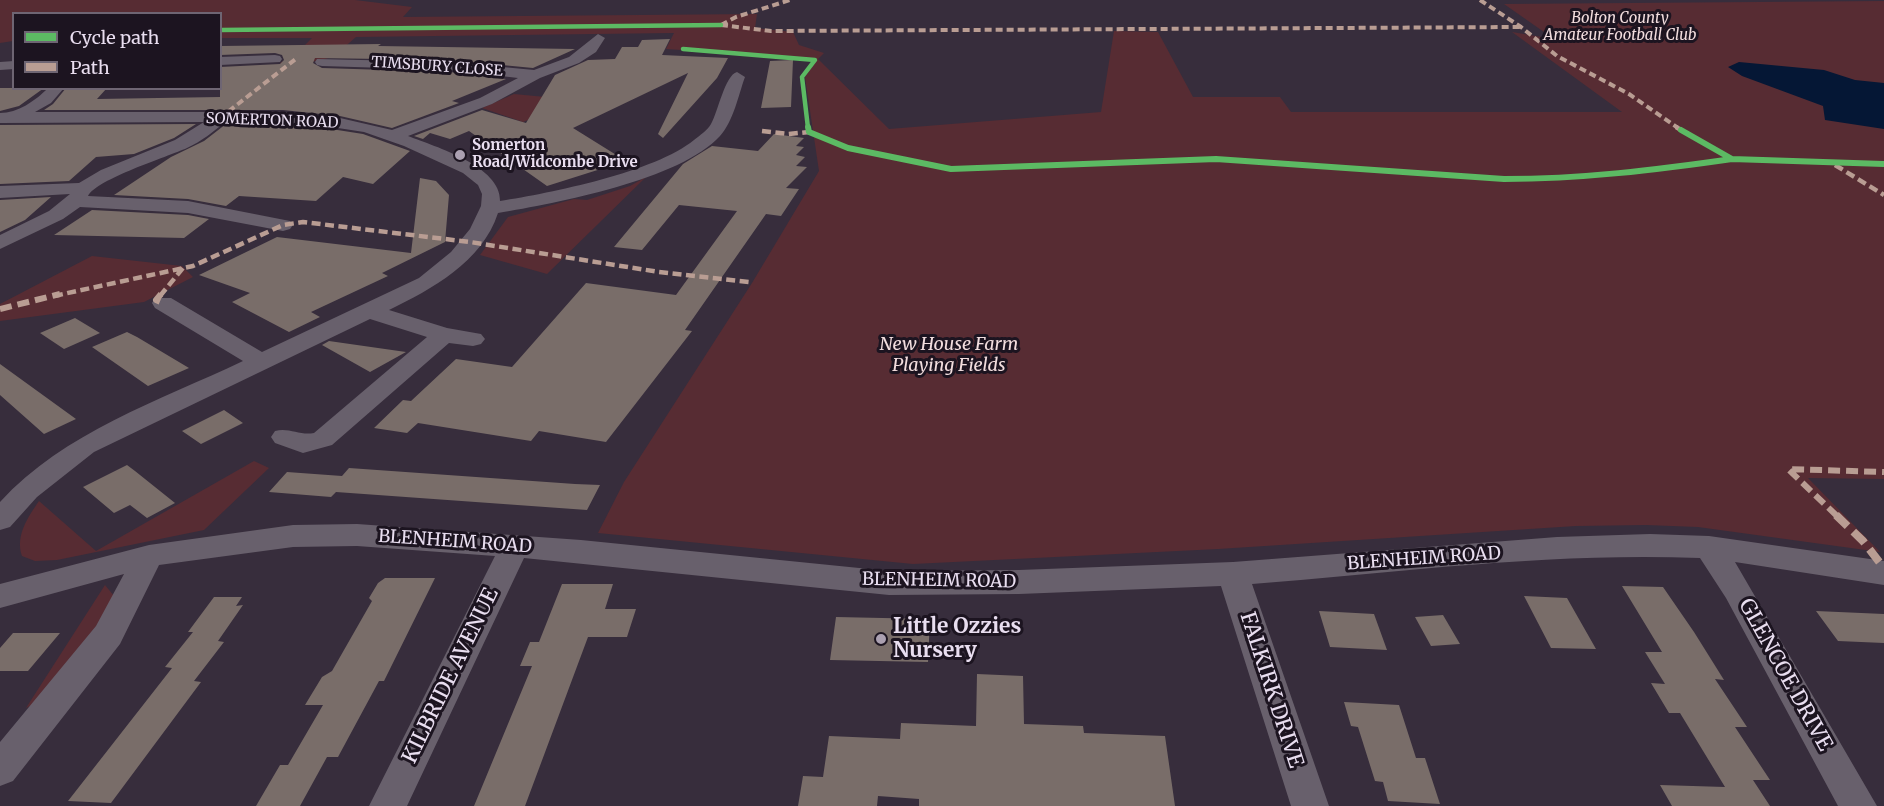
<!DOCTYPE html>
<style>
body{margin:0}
#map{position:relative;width:1884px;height:806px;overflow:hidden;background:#372d3c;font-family:Merriweather,serif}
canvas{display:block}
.legend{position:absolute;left:12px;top:12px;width:210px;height:78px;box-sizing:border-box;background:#1c1420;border:2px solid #6e6573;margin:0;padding:8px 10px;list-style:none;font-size:18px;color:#e9def0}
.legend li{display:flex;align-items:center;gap:12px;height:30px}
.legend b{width:30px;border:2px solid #6e6573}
</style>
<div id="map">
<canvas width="1884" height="806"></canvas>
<ul class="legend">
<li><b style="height:8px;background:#5cba63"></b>Cycle path</li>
<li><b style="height:8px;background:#b99d93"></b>Path</li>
</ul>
</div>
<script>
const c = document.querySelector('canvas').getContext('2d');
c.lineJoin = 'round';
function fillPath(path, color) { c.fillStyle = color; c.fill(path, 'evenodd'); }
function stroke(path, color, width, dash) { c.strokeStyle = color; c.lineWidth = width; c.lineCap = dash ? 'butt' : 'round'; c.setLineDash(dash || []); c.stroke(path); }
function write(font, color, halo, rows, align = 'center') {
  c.font = font + ' Merriweather,serif'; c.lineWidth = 6; c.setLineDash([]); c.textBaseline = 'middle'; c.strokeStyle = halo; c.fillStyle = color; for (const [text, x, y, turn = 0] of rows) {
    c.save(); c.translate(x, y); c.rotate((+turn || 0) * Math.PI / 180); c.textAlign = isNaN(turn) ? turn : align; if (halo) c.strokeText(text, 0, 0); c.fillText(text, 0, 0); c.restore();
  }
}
fillPath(new Path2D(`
 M0,0H355L412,7L403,17L757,14L755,28L793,32L799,45L824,53L818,59L889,129L1101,112L1114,31L1158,32L1193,97H1280L1291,112H1622L1512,32L1554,39L1504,4L1884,1V479L1808,478L1880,552L1698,527L1646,525L1576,526L1218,549L913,564L598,533L624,482L752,283L819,171L805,77L817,59L666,49L674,33L356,37L333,57L285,68L280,63L296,54L312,38H221L220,14H14L13,41L0,43Z
 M514,94L577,100L523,122L482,108Z
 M646,177L547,274L480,255L508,217L574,199L587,200L630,186Z
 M92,256L182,266L193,277L144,302L0,321V304Z
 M254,461L269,468L204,530L57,560L35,561L22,556C15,536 28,517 39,501L96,551Z
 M105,585L114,596L108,612L40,701L26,708Z`), '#572c33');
fillPath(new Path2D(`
 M1739,62L1824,70L1855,80L1884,83V129L1825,120L1823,106L1742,76L1728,67Z`), '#051735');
fillPath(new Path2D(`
 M670,39L662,55L728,58L717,78L663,138L658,134L688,73L573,128L626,161L547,186L469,131L450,139L430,133L423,139L414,136L482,110L526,123L555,75L588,60L615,59L622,47H638L642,40Z
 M381,44L378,46L575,49L533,68L450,60L315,58L313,63L322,68L450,72L506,79L452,101L459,103L392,128L340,116L283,110H44L53,104L66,88H107L97,99L220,97V67L280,64L284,60L282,55L275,53L220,55V46Z
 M793,60L791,107L761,108L770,61Z
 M0,88H44L19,106L0,111Z
 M196,124L174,138L134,154L96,157L69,181L0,184V125Z
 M226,124L312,126L363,134L410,151L373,184L343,177L316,201L239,196L226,206L188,199L114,195L171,157L204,141Z
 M774,134L804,138L796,146L804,147L796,155L805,157L796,166L807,167L786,188L799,189L781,216L766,214L685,330L692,331L606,442L539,431L531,441L418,423L407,433L374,428L403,400L411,401L456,359L512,367L586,283L676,295L737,211L679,205L642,250L614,247L683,164L712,146L758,151Z
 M420,178L436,181L449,195L445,242L382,273L388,276L311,312L320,317L289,332L232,302L250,293L199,275L277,237L411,253Z
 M51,197L25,220L0,232V200Z
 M92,210L188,215L209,219L184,238L54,235Z
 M75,318L100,333L64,349L40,333Z
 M127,332L137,337L189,368L148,386L92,347Z
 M329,341L406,352L370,372L322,345Z
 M0,364L76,419L44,434L0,395Z
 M224,410L243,423L201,444L182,431Z
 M127,465L135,471L175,503L147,518L130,505L114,513L83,487Z
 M349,468L575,484L600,485L587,510L336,492L331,497L269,492L287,472L342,476Z
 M385,578H435L384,681H379L338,757H327L300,806H256L280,765H288L323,705H305L322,677L332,671L372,601L369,598L378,583Z
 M562,584H613L605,609H636L627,637H588L525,806H474L532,666H520L530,642H539Z
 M1622,586L1663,587L1694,632L1724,680L1715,679L1747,727H1735L1770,780H1753L1770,806H1672L1660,785L1725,787L1680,713H1669L1651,683L1665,684L1645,652H1662Z
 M1524,596L1567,598L1596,649L1551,648Z
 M214,597H242L236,606L243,605L218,641L224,642L194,681L201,682L111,803L68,801L172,668L165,667L193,632H188Z
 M1319,611L1374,614L1387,650L1330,647Z
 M1816,611L1884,614V643L1838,641Z
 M1443,615L1460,644L1431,646L1415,617Z
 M836,617L930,619L928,662L830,660Z
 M13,633H60L28,671H0V648Z
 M977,674L1023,676L1024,724L1083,726L1084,733L1165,736L1175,806H919V799L878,796L877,806H798L803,776L823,777L829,736L900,739L901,723L976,726Z
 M1344,702L1399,705L1416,758H1425L1440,804L1388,801L1383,782L1375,781L1358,727L1351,726Z`), '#796d69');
fillPath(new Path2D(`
 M598,34L605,38L596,52L579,63L540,78L492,104L408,136C436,147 501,166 500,201C551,193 655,172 694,140C700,135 707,131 711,124C718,112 725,75 737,72L745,77C738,96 734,120 720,136C680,180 557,203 498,213C482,262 432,289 389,310L447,328L481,334L485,339L481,344L473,346L449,343L332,445L303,453L275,443L271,437L275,431C289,427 300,436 314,433L427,337L370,319L94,452L37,497L10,527L0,530V502C64,432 159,401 243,361L155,308L152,303L155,298H171L262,352L419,278L451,252L470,229L481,206L482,194L478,185L463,173L404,146L364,132L312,124L225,122C213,132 202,141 187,148C167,157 97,179 88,196L188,201L290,221L293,225L290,229L283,231L188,213L80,207L63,219L0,249V235L49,211L70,194L0,198V186L79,183L101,170L175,140L204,122L0,123V113C18,113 35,101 48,88H64L51,103L35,112H283L340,118L392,130L480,98L518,78L450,70L322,66L317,65L315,62L317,59L450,62L534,70L569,57Z
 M275,55L280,56L282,59L280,62L220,65V57Z
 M14,61V69L0,70V62Z
 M357,524L581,540L889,571L1019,570L1233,562L1557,537L1650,534L1709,536L1884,561V585L1735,562L1877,806H1838L1726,598L1700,558C1551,552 1401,572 1252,584L1329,806H1291L1221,586L1019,594L889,595L524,558L407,806H369L495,556L357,546L293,547L159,565L120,644L13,781L0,786V742L96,626L124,574L0,608V584L149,545L293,525Z`), '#68606c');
stroke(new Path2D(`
 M1480,0L1521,27L1557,56L1629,94L1678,128
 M721,25L771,31L1521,27
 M721,25L736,17L790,0
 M220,118L297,58`), '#b99d93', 4, [7, 4]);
stroke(new Path2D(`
 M1676,127L1681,130
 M762,131L788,134L809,132
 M1835,165L1884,195
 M54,296L193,266L283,225L303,222L470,242L659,272L749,282
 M160,296L183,268`), '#b99d93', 4.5, [9, 4.5]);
stroke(new Path2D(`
 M161,294L156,300L163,303
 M0,309L60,294
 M1837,516L1788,469L1884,472`), '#b99d93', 6, [12, 6]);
stroke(new Path2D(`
 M1836,515L1863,541L1884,568`), '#b99d93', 8, [16, 8]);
stroke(new Path2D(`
 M220,30L721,25
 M683,49L815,60L802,77L808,128`), '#5cba63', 4.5);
stroke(new Path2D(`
 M808,127L809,132L848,148L951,169L1216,159L1504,179C1581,179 1656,170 1732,159
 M1681,130L1732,159L1884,164`), '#5cba63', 6);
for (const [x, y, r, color] of [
 [460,155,6,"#aba0b1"],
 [881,639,6,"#aba0b1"]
]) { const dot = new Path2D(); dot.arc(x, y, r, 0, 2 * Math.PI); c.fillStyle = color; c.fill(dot); stroke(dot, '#1c1420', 2); }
write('italic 15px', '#f2ddde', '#1c1420', [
 ["Bolton County",1620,19],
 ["Amateur Football Club",1620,36]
]);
write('15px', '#e9def0', '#1c1420', [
 ["TIMSBURY CLOSE",437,67,4],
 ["SOMERTON ROAD",272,121,2]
]);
write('bold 15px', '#e9def0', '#1c1420', [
 ["Somerton",472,146],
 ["Road/Widcombe Drive",472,163]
], 'left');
write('italic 18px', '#f2ddde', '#1c1420', [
 ["New House Farm",949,345],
 ["Playing Fields",949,366]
]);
write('18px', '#e9def0', '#1c1420', [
 ["BLENHEIM ROAD",455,542,4],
 ["BLENHEIM ROAD",1424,559,-4],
 ["BLENHEIM ROAD",939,581,1]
]);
write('bold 21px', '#e9def0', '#1c1420', [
 ["Little Ozzies",893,627],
 ["Nursery",893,651]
], 'left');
write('21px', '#e9def0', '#1c1420', [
 ["GLENCOE DRIVE",1785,675,61],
 ["KILBRIDE AVENUE",451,676,-64],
 ["FALKIRK DRIVE",1271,690,72]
]);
</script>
